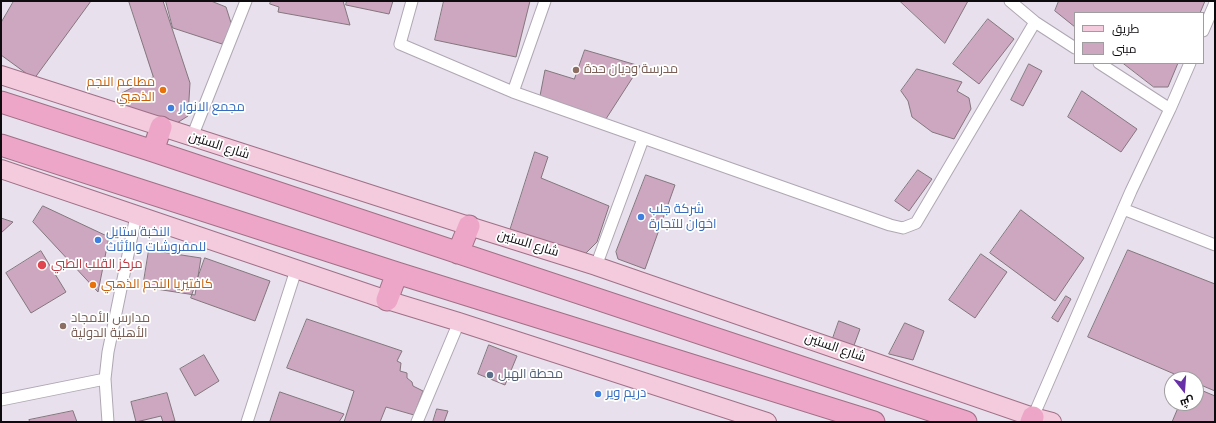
<!DOCTYPE html>
<meta charset="utf-8">
<style>
body{margin:0}
#map{position:relative;width:1216px;height:423px;overflow:hidden;background:#e8e0ec;font-family:"Source Serif 4",Cairo,serif}
canvas{display:block}
.frame{position:absolute;inset:0;border:2px solid #0e0b0f;pointer-events:none}
.legend{position:absolute;left:1074px;top:12px;width:130px;height:52px;box-sizing:border-box;background:#fff;border:1px solid #9f9d9f;margin:0;padding:5px 7px;list-style:none;font-size:12px;color:#0e0b0f}
.legend li{display:flex;align-items:center;gap:8px;height:20px}
.legend b{width:20px;border:1px solid #9f9d9f}
.north{position:absolute;left:1164px;top:371px;width:40px;height:40px;box-sizing:border-box;background:#fff;border:1px solid #9f9d9f;border-radius:50%;rotate:163deg;font-size:11px;font-weight:700;line-height:16px;text-align:center;color:#0e0b0f}
.north::after{content:'';display:block;margin:auto;width:14px;height:18px;background:#6830a7;clip-path:polygon(50% 0,100% 100%,50% 72%,0 100%)}
</style>
<div id="map">
<canvas width="1216" height="423"></canvas>
<div class="frame"></div>
<ul class="legend">
<li><b style="height:5px;background:#f4cadd"></b>طريق</li>
<li><b style="height:11px;background:#cda7bf"></b>مبنى</li>
</ul>
<div class="north">ش</div>
</div>
<script>
const c = document.querySelector('canvas').getContext('2d');
c.lineJoin = 'round';
function fillPath(path, color) { c.fillStyle = color; c.fill(path, 'evenodd'); }
function stroke(path, color, width, dash) { c.strokeStyle = color; c.lineWidth = width; c.lineCap = dash ? 'butt' : 'round'; c.setLineDash(dash || []); c.stroke(path); }
function write(font, color, halo, rows, align = 'center') {
  c.font = font + ' "Source Serif 4",Cairo,serif'; c.lineWidth = 3.5; c.setLineDash([]); c.textBaseline = 'middle'; c.strokeStyle = halo; c.fillStyle = color; for (const [text, x, y, turn = 0] of rows) {
    c.save(); c.translate(x, y); c.rotate((+turn || 0) * Math.PI / 180); c.textAlign = isNaN(turn) ? turn : align; if (halo) c.strokeText(text, 0, 0); c.fillText(text, 0, 0); c.restore();
  }
}
const building = new Path2D(`
 M14,1H91L34,79L1,55V23Z
 M129,1H163L190,83L188,116L169,128L119,108L122,93L153,77Z
 M166,1H211L226,7L232,26L222,44L173,28Z
 M271,1H343L350,25L278,12L279,7L270,4Z
 M347,1H393L389,14L346,5Z
 M444,1H530L516,57L435,40Z
 M900,1H968L945,43Z
 M1059,1H1205L1200,13H1075V27L1055,11Z
 M988,19L1014,39L979,84L953,64Z
 M585,50L640,66L604,122L539,101L545,70L574,79Z
 M1123,63H1178L1168,87H1154Z
 M1029,64L1042,71L1023,106L1011,100Z
 M917,69L962,82L957,91L969,98L971,109L954,139L932,132L912,117L908,101L901,91Z
 M1082,91L1137,129L1121,152L1068,117Z
 M535,152L548,157L541,178L609,206L597,242L577,262L507,240Z
 M918,170L932,179L909,211L895,201Z
 M646,175L675,185L645,269L618,259L616,252Z
 M43,206L109,237L98,292L33,222Z
 M1021,210L1084,258L1055,301L990,253Z
 M1,218L13,222L1,233Z
 M149,250L201,258L195,295L143,287Z
 M1128,250L1215,284V391L1196,383V379H1186L1088,337Z
 M41,251L66,292L31,313L6,273Z
 M981,254L1007,272L975,318L949,300Z
 M205,258L270,281L255,321L191,298Z
 M1066,296L1071,299L1058,322L1052,318Z
 M307,319L402,351L397,361L401,363L400,371L407,373V378L412,382L413,386L423,391L414,415L386,407L380,422H344L354,391L287,368Z
 M839,321L860,329L853,348L832,341Z
 M905,323L924,331L913,360L889,354Z
 M489,345L517,356L505,385L478,374Z
 M204,355L219,381L195,396L180,369Z
 M1196,388L1215,396V422H1172L1180,403H1196Z
 M280,392L344,414L339,422H270Z
 M167,393L175,421L163,422L161,416L136,422L131,402Z
 M437,409L448,411L444,422H433Z
 M73,411L77,422H30L29,420Z`);
fillPath(building, '#cda7bf');
stroke(building, '#82767e', 1);
const street = new Path2D(`
 M412,1L400,44L513,92L890,225L903,228L916,223L1035,22
 M1010,1L1035,22L1075,48
 M1203,31L1215,3
 M1099,63L1170,109
 M513,92L545,1
 M192,137L246,1
 M1123,209L1215,245
 M596,266L643,139
 M1,400L105,379
 M1033,417L1131,191L1170,109L1190,63
 M108,422L105,379L108,352L136,216
 M247,422L296,270
 M417,422L459,322`);
const primary = new Path2D(`
 M1,75L469,226L596,266L1033,417L1052,422
 M1,169L387,300L459,322L767,422`);
const highway = new Path2D(`
 M1,102L153,151L966,422
 M1,145L397,273L874,422
 M153,151L161,127
 M458,253L469,226
 M387,300L397,273
 M1031,422L1033,417`);
stroke(street, '#afa7b3', 13);
stroke(primary, '#9f7087', 20);
stroke(highway, '#9f7087', 23);
stroke(street, '#fff', 11);
stroke(primary, '#f4cadd', 18);
stroke(highway, '#eda6c7', 21);
for (const [x, y, r, color] of [
 [576,70,4,"#8d6e63"],
 [163,90,4,"#e8710a"],
 [171,108,4,"#3f7fe0"],
 [641,217,4,"#3f7fe0"],
 [98,240,4,"#3f7fe0"],
 [42,265,5,"#e0444e"],
 [93,285,4,"#e8710a"],
 [63,326,4,"#8d6e63"],
 [490,375,4,"#5c6f8a"],
 [598,394,4,"#3f7fe0"]
]) { const dot = new Path2D(); dot.arc(x, y, r, 0, 2 * Math.PI); c.fillStyle = color; c.fill(dot); stroke(dot, '#fff', 1.5); }
write('13px', '#785e54', '#fff', [
 ["مدرسة وديان حدة",584,70],
 ["مدارس الأمجاد",71,319],
 ["الأهلية الدولية",71,334]
], 'left');
write('13px', '#c56008', '#fff', [
 ["مطاعم النجم",155,83],
 ["الذهبي",155,98],
 ["كافتيريا النجم الذهبي",101,285,"left"]
], 'right');
write('13px', '#366cbe', '#fff', [
 ["مجمع الانوار",179,108],
 ["شركة جلب",649,210],
 ["اخوان للتجارة",649,225],
 ["النخبة ستايل",106,233],
 ["للمفروشات والأثاث",106,248],
 ["دريم وير",606,394]
], 'left');
write('13px', '#0e0b0f', '#fff', [
 ["شارع الستين",219,146,18],
 ["شارع الستين",528,244,17],
 ["شارع الستين",835,348,19]
]);
write('13px', '#be3a42', '#fff', [
 ["مركز القلب الطبي",51,265]
], 'left');
write('13px', '#4e5e75', '#fff', [
 ["محطة الهبل",498,375]
], 'left');
</script>
